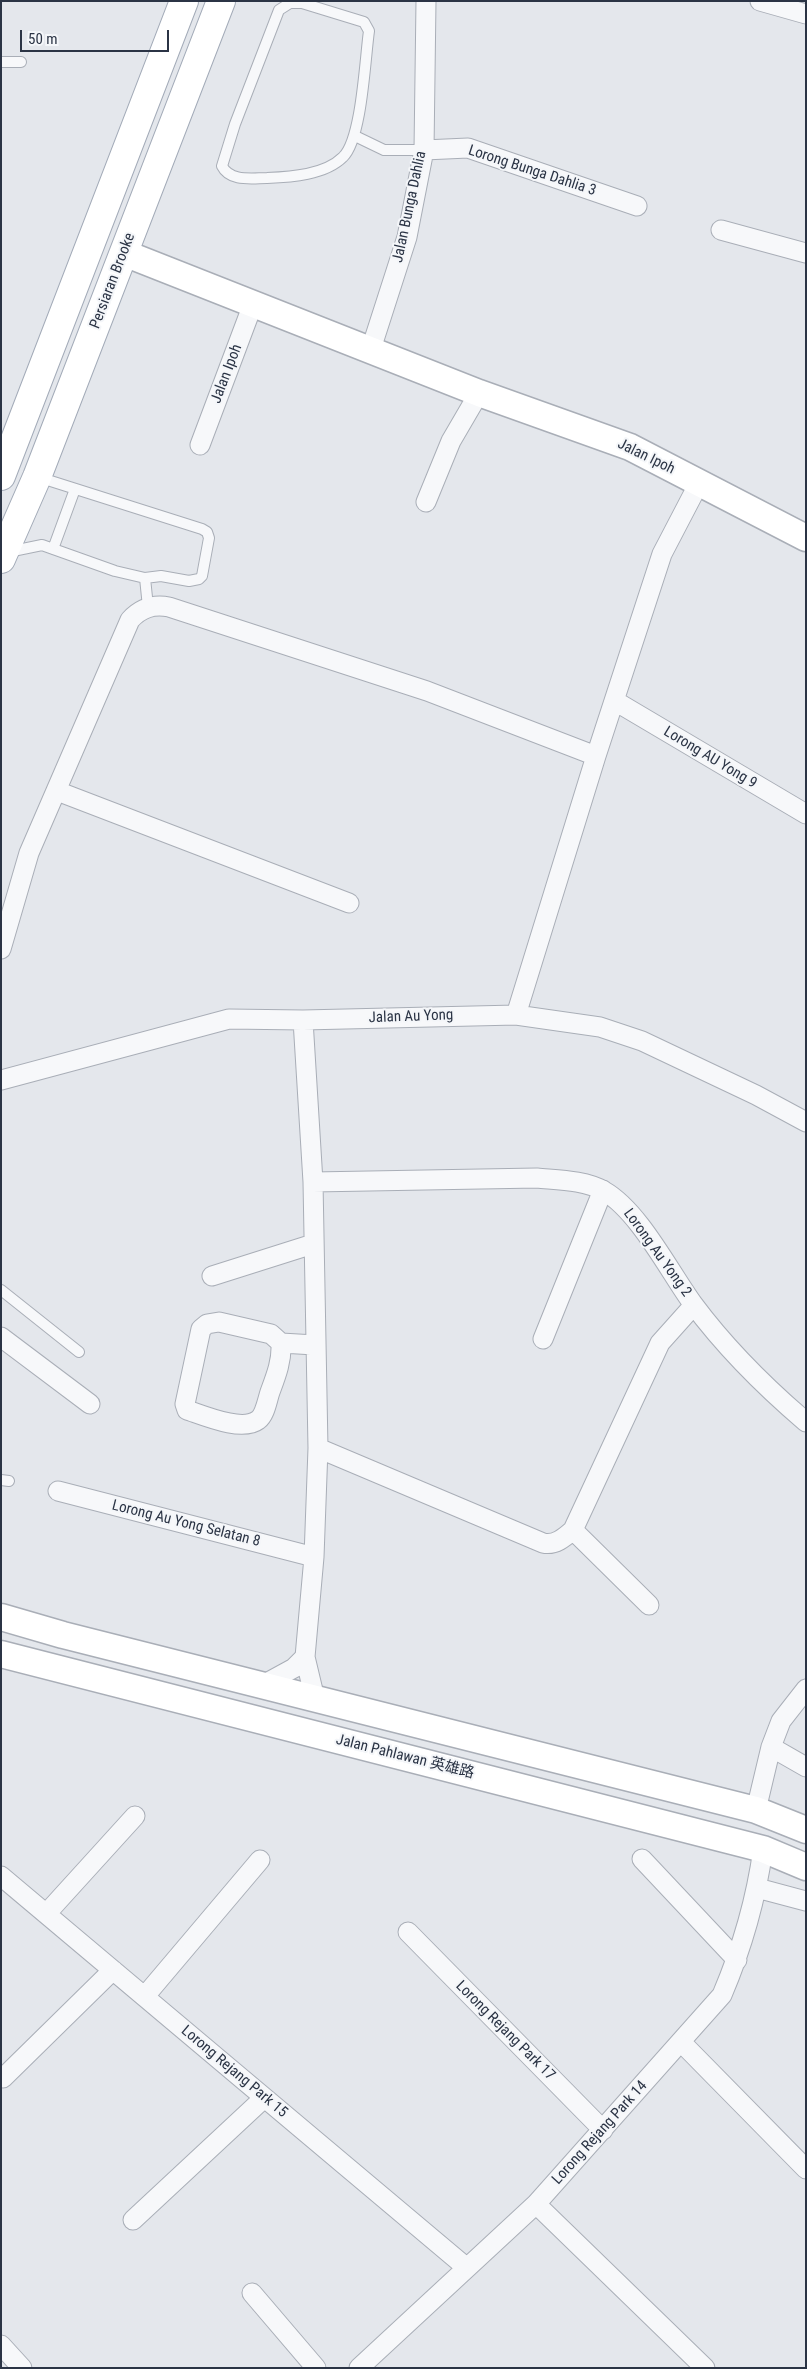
<!DOCTYPE html>
<meta charset="utf-8">
<style>
body{margin:0}
#map{position:relative;width:807px;height:2369px;overflow:hidden;background:#e4e7ec;font-family:"Roboto Condensed",sans-serif}
canvas{display:block}
.frame{position:absolute;inset:0;border:2px solid #2b3445;pointer-events:none}
.scale{position:absolute;left:20px;top:30px;width:149px;height:22px;box-sizing:border-box;border:2px solid #2b3445;border-top:0;padding-left:6px;font-size:15px;line-height:18px;white-space:nowrap;color:#2b3445;-webkit-text-stroke:4px #f4f6f9;paint-order:stroke}
</style>
<div id="map">
<canvas width="807" height="2369"></canvas>
<div class="frame"></div>
<div class="scale">50 m</div>
</div>
<script>
const c = document.querySelector('canvas').getContext('2d');
c.lineJoin = 'round';
function stroke(path, color, width, dash) { c.strokeStyle = color; c.lineWidth = width; c.lineCap = dash ? 'butt' : 'round'; c.setLineDash(dash || []); c.stroke(path); }
function write(font, color, halo, rows, align = 'center') {
  c.font = font + ' "Roboto Condensed","Noto Sans SC",sans-serif'; c.lineWidth = 4; c.setLineDash([]); c.textBaseline = 'middle'; c.strokeStyle = halo; c.fillStyle = color; for (const [text, x, y, turn = 0] of rows) {
    c.save(); c.translate(x, y); c.rotate((+turn || 0) * Math.PI / 180); c.textAlign = isNaN(turn) ? turn : align; if (halo) c.strokeText(text, 0, 0); c.fillText(text, 0, 0); c.restore();
  }
}
const lane = new Path2D(`
 M290,3H302L364,22L369,31C365,58 362,139 343,157C325,175 291,177 267,178C252,178 230,182 222,166L235,124L279,10Z
 M1,62H21
 M355,136L384,150H424
 M53,549L75,489
 M8,552L42,545L115,571L145,578L161,576L189,581L199,579L202,576L209,538L207,532L202,529L38,477
 M145,578L148,607
 M1,1290L79,1352
 M1,1480L9,1481`);
const street = new Path2D(`
 M760,1L806,14
 M424,150L468,148L637,206
 M721,230L806,253
 M371,349L407,237L424,150L426,1
 M200,445L253,304
 M426,502L451,441L479,393
 M615,701L806,814
 M57,791L349,903
 M1,949L29,853L130,620C141,608 153,604 169,607L427,691L596,756
 M516,1015L596,756L662,554L699,483
 M303,1020L313,1182L318,1448L314,1557L305,1657L315,1699
 M1,1080L229,1019L303,1020L516,1015L600,1027L642,1041L756,1095L806,1122
 M313,1182L537,1178C558,1180 585,1180 604,1191C639,1211 669,1271 693,1304C725,1347 765,1387 806,1422
 M212,1276L313,1244
 M219,1322L271,1334L281,1343C282,1361 276,1376 270,1392C267,1401 265,1415 258,1420C242,1432 205,1416 187,1410L185,1404L201,1329L207,1324Z
 M1,1337L90,1404
 M543,1339L603,1190
 M281,1343L315,1345
 M318,1448L543,1543C555,1546 565,1537 573,1530L660,1343L694,1305
 M58,1491L314,1557
 M573,1530L649,1605
 M261,1686L294,1668L305,1657
 M771,1747L806,1767
 M756,1810L771,1747L781,1721L806,1689
 M642,1859L737,1960
 M1,1876L467,2268
 M757,1888L806,1901
 M46,1914L135,1816
 M408,1932L603,2130
 M145,1996L260,1860
 M682,2043L806,2169
 M3,2078L113,1970
 M536,2204L705,2368
 M133,2220L264,2098
 M252,2293L316,2368
 M1,2345L22,2368
 M359,2368L536,2204L722,1995C742,1948 756,1900 763,1849`);
const secondary = new Path2D(`
 M124,253L479,393L630,447L806,538
 M1,1617L63,1635L756,1810L806,1830
 M1,1654L763,1849L806,1867`);
const primary = new Path2D(`
 M1,476L184,1
 M1,559L37,477L221,1`);
stroke(lane, '#a9aeb7', 12);
stroke(street, '#a9aeb7', 21);
stroke(secondary, '#a9aeb7', 29);
stroke(primary, '#a3abb8', 30);
stroke(lane, '#f7f8fa', 10);
stroke(street, '#f7f8fa', 19);
stroke(secondary, '#fff', 26);
stroke(primary, '#fff', 28);
write('15px', '#2b3445', '#f4f6f9', [
 ["Lorong Bunga Dahlia 3",532,171,18],
 ["Jalan Bunga Dahlia",410,207,-78],
 ["Persiaran Brooke",113,281,-69],
 ["Jalan Ipoh",227,374,-69],
 ["Jalan Ipoh",646,457,26],
 ["Lorong AU Yong 9",710,758,31],
 ["Jalan Au Yong",411,1017,-2],
 ["Lorong Au Yong 2",657,1253,54],
 ["Lorong Au Yong Selatan 8",186,1524,14],
 ["Jalan Pahlawan 英雄路",405,1757,14],
 ["Lorong Rejang Park 17",505,2031,45],
 ["Lorong Rejang Park 15",234,2072,40],
 ["Lorong Rejang Park 14",600,2133,-48]
]);
</script>
